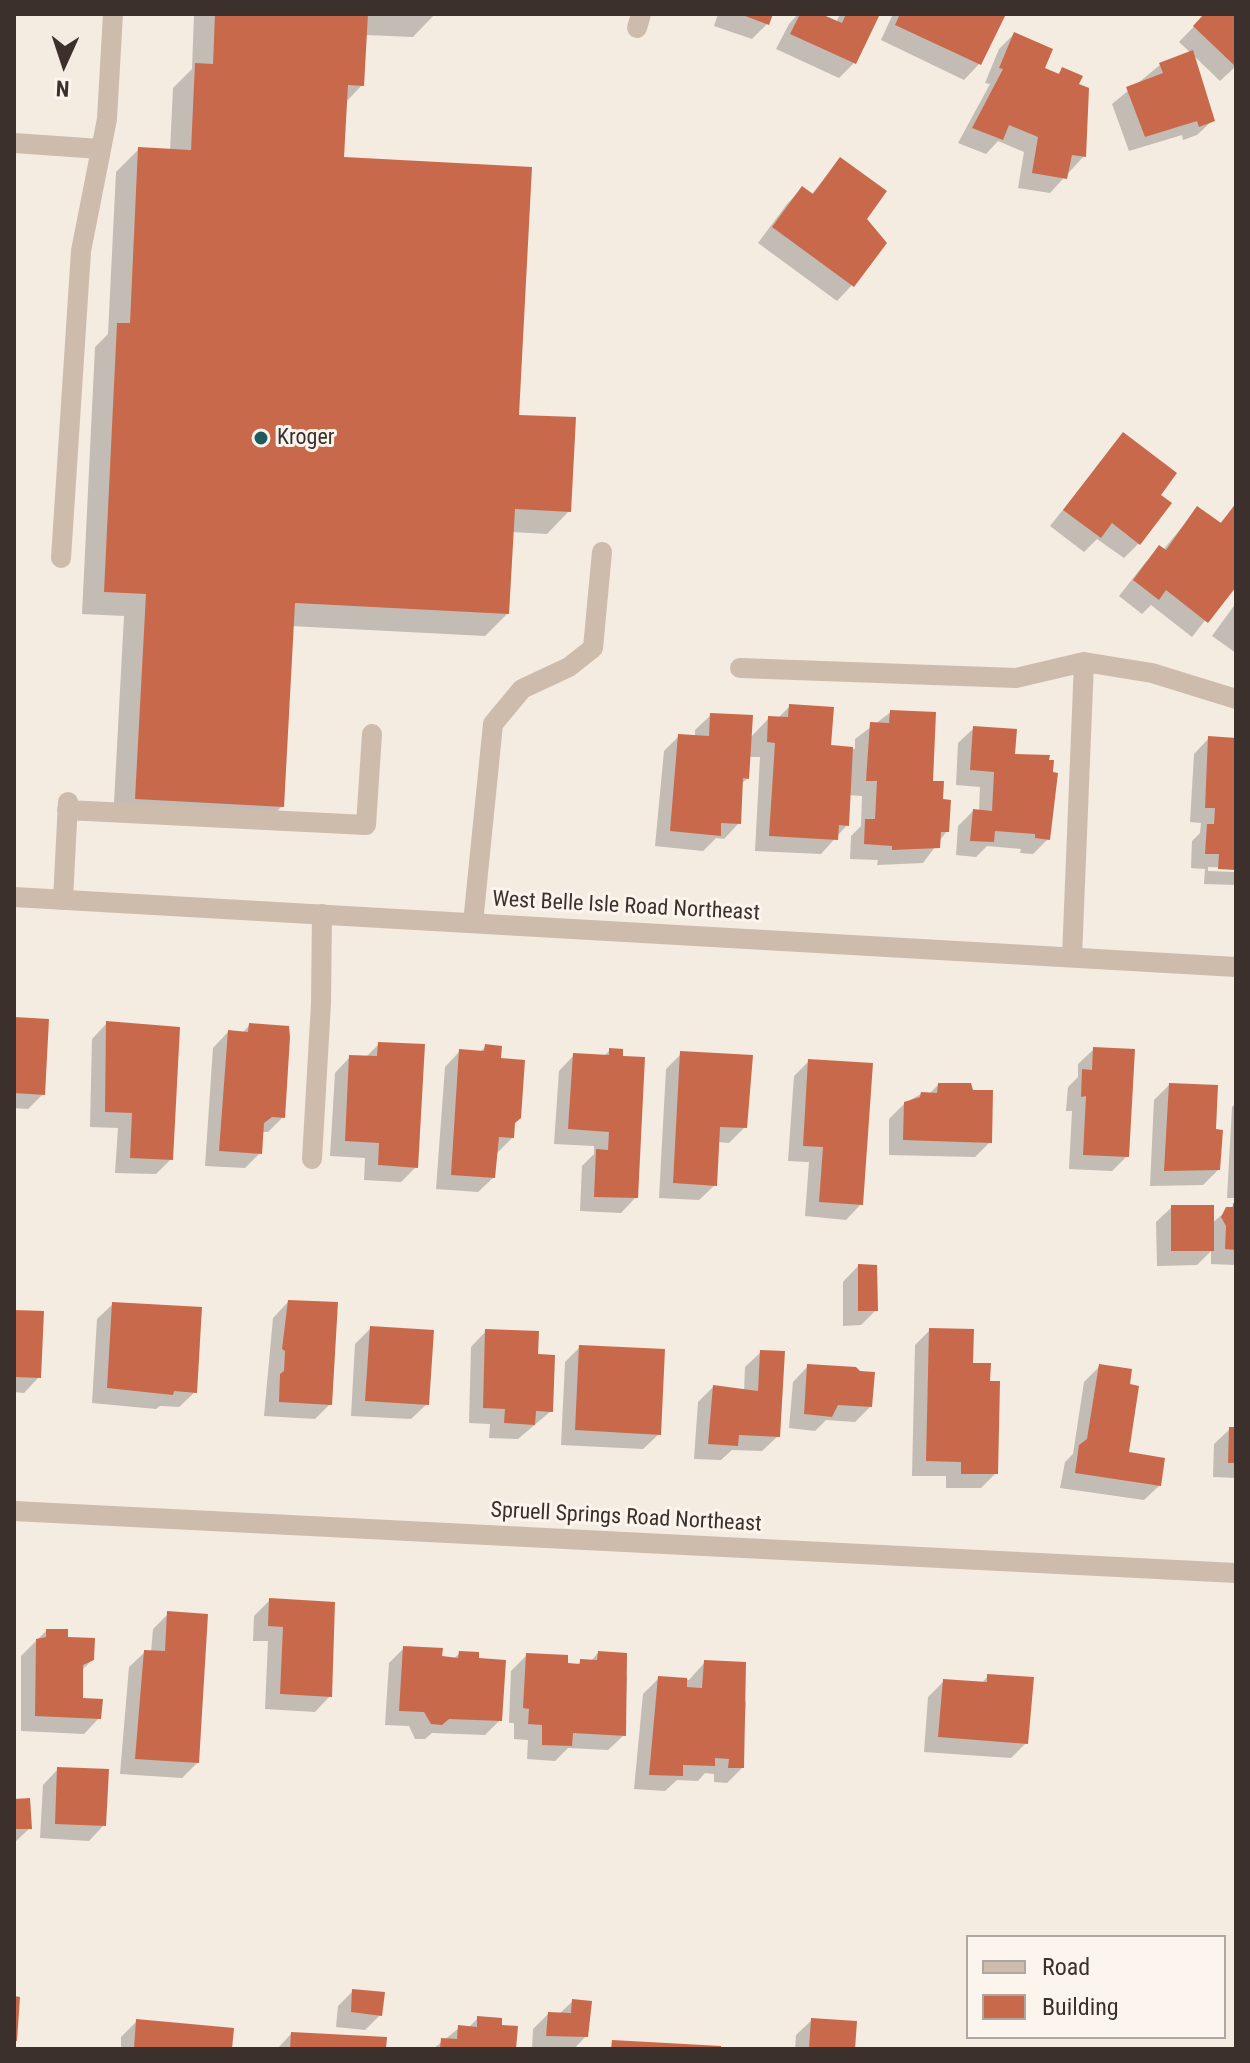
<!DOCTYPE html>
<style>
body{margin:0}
#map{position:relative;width:1250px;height:2063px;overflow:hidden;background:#f4ebe1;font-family:"Roboto Condensed",sans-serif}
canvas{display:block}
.frame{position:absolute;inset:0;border:16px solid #3b302b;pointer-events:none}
.legend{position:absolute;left:966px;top:1935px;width:260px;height:104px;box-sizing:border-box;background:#fbf5ee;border:2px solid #aea6a0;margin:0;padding:10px 14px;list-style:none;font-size:24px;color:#3b302b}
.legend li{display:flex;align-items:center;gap:16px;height:40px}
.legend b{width:40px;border:2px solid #aea6a0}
.north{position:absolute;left:24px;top:24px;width:80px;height:80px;-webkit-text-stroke:6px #fbf5ee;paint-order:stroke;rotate:183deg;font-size:22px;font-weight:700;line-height:32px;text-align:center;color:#3b302b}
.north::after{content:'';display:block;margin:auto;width:28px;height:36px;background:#3b302b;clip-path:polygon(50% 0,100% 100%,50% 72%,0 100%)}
</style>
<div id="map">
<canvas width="1250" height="2063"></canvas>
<div class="frame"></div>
<ul class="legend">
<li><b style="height:10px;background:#cdbbac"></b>Road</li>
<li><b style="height:22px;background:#c8694b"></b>Building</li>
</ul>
<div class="north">N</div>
</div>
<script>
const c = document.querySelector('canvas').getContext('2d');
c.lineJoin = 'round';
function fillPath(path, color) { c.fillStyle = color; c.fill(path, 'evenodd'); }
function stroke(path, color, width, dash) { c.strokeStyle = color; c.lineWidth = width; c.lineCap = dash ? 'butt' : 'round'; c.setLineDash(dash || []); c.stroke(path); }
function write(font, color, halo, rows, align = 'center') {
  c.font = font + ' "Roboto Condensed",sans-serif'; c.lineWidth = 6; c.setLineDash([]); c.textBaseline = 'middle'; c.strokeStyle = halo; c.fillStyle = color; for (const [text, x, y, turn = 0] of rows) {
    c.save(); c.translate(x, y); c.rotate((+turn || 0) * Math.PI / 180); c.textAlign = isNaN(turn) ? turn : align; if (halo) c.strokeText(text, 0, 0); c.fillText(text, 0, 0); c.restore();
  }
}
fillPath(new Path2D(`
 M194,14H435L413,37L365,35L362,85L345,103L342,159L517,416L569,511L547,534L512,532L508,613L485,636L291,626L282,806L260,829L113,821L124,616L82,614L95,347L108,334L116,172L139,149L170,151L173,88L192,69Z
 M718,14H771L768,23L752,39L714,26Z
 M798,14H816L836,23L840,14H878L854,63L839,78L776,49L789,24Z
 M893,14H1003L979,64L964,80L881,40Z
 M1206,14H1236V66L1220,81L1192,54L1213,120L1197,135L1183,140L1182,135L1129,151L1112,104L1160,65L1191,53L1179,42Z
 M1014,34L1043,69L1057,75L1063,69L1076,85L1084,156L1050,193L1018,188L1024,152L998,141L986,154L958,143L990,84L985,83L999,49Z
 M840,160L865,219L852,285L837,301L758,243L787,204L802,188L811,195Z
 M1123,435L1158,496L1139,543L1124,558L1097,539L1084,552L1050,526Z
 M1236,506V581L1192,637L1151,605L1142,614L1119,596L1145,563L1160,548L1163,550L1197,509L1219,524Z
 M1236,603V653L1212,636Z
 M790,706L829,747L855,749V739L891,712L941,801L947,831L923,863L877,865L878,860L850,859L851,836L861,826L862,796L848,795L847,825L821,854L755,851L760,757H749L748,778L741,784L739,823L724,839L716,838L703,851L655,846L664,751L679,736L695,737V730L711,715L750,738L769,718L777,719Z
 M974,728L1013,755L1047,762L1048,839L1033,854L1020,853L1021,849L987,846L976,857L956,855L958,826L973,811L979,812L980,787L956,785L958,743Z
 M1209,738H1236V868L1208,867V871L1236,872V885L1204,884L1205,869L1191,868L1192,841L1200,833L1201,823L1190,822L1194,754Z
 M14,1019L43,1094L28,1109L14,1108Z
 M107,1023L171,1159L156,1174L115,1173L118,1128L90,1127L92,1039Z
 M250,1025L283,1117L268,1132H262L260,1153L245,1168L205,1166L213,1048L228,1032L242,1033Z
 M379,1044L416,1167L401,1182L364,1180L365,1158L330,1156L335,1073L350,1057L365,1058Z
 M486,1046L499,1059L513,1123L512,1138L497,1153L494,1177L478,1192L436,1189L445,1067L460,1051L479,1053Z
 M1094,1049L1127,1156L1112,1171L1069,1169L1072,1111H1066L1068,1087L1078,1077V1064Z
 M610,1050L636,1197L621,1213L580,1211L582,1166L594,1154V1146L554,1144L559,1071L574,1055L603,1057Z
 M681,1054L745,1127L729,1143L717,1142L715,1185L699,1200L659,1198L666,1069Z
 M809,1061L861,1204L846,1220L805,1216L809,1162L788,1161L794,1076Z
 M938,1085L990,1142L975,1157L889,1155V1119L905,1103L921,1094H929Z
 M1169,1085L1214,1131L1218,1170L1203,1185L1150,1186L1154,1100Z
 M1236,1103V1198H1227L1232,1107Z
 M1234,1205L1236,1265L1211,1264V1251L1197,1265L1157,1266L1156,1222L1172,1207L1212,1223Z
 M858,1266L876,1310L861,1325L843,1326V1282Z
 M288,1302L330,1404L315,1419L264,1416L273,1318Z
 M113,1304L195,1392L179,1407L160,1406L156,1409L92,1403L97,1319Z
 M14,1312L39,1377L24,1393L14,1392Z
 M370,1329L427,1404L411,1419L351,1416L355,1344Z
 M930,1330L971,1365L996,1473L981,1488H946V1476H912L915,1345Z
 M486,1331L536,1356L551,1411L518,1439L489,1438L490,1424L469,1423L471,1347Z
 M580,1347L659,1434L643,1449L561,1445L565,1362Z
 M761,1352L778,1436L762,1451L732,1450L721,1460L694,1459L698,1402L713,1387L744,1392L745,1367Z
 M808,1366L859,1373L870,1407L855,1422L826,1420L815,1431L789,1428L793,1382Z
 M1100,1366L1127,1454L1160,1485L1144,1500L1060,1488L1065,1462L1073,1454L1084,1382Z
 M1230,1429H1236V1478L1213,1477L1214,1444Z
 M270,1600L330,1696L315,1712L265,1709L268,1641H253L254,1616Z
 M168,1614L197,1763L182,1778L120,1774L129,1667L145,1652H151L153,1629Z
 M46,1631L66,1639L92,1660L81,1671V1700L99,1718L84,1734L21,1731V1656Z
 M404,1648L440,1658L453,1659L460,1653L500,1720L485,1735L432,1733L425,1739H415L409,1726L385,1725L389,1663Z
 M598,1653L627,1677L624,1735L608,1750L568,1748L555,1761L527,1759L528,1740L514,1739V1723H509L511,1671L527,1655L577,1665L581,1661L590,1662Z
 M705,1662L746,1702L742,1768L727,1783L714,1782V1774L705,1773L698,1781L677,1780L665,1791L634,1789L643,1694L659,1678L689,1680Z
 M988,1676L1026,1743L1011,1758L924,1752L928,1697L943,1682L981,1684Z
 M58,1769L104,1825L89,1841L40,1838L43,1785Z
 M14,1801L30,1828L14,1843Z
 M353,1991L380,2015L365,2030L336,2027L338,2006Z
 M573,2001L586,2036L574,2049H532L533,2029L548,2014H559Z
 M478,2018L500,2027L514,2049H433L459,2028H468Z
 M812,2020L853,2049H795L796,2035Z
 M137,2021L230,2049H121V2037Z
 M291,2034L384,2049H277Z`), '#0003');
fillPath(new Path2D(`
 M215,14H368L364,86L348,85L344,157L532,167L519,415L576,417L571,512L515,509L509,614L295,603L284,807L135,799L146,594L104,592L117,323H130L138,147L191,150L195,63L213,64Z
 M740,14H773L769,25Z
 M800,14H821L842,23L846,14H880L856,64L790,34Z
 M900,14H1006L981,65L895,25Z
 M1204,14H1236V67L1193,26Z
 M1014,32L1053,49L1045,68L1059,74L1062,67L1083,76L1079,84L1089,88L1086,157L1072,155L1067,179L1032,173L1038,137L1009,125L1003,140L972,128L1003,69L999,68Z
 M1193,50L1215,121L1199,127L1197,121L1145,137L1126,87L1163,73L1159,63Z
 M840,157L887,191L867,219L887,243L854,287L772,227L802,186L813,194Z
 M1123,432L1177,473L1161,495L1172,503L1140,545L1112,523L1101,538L1063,510Z
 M1236,503V587L1208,623L1166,590L1159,600L1133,580L1159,545L1166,550L1197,506L1221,523Z
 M789,704L834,707L831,745L853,747L849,826L839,825L838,840L769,836L775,743L767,742L768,716L788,717Z
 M890,710L936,712L933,781H944L943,799L951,800L949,832H941L940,848L892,850V846L864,844L865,819H875L877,781H866L870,722L889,723Z
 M710,713L753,715L749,779L743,778L741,824L721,823V836L670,831L678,734L709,736Z
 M973,726L1017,729L1015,754L1050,755L1049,760H1054L1053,772L1058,773L1050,840L1035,838V834L995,831L994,842L970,841L973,809L992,811L994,772L970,770Z
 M1208,736L1236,738V870L1218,869L1219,854H1205L1207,824H1214L1215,808H1205Z
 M14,1017L49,1019L45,1095L14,1093Z
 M106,1021L180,1027L173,1160L130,1158L132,1113L105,1112Z
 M249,1023L289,1026L290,1037L285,1118L272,1117L264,1123L262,1154L219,1151L228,1030L248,1032Z
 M378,1042L425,1044L418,1168L378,1165L379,1143L345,1141L349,1055L377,1056Z
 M485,1044L502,1046L501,1058L525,1060L521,1118L515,1123L514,1138L499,1137L495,1178L451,1175L459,1049L484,1051Z
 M1093,1047L1135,1049L1129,1157L1083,1155L1086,1096L1081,1097L1082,1069L1092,1070Z
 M609,1048L623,1049V1056L645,1057L638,1198L594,1197L596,1149L608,1150L609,1132L568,1129L573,1053L609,1055Z
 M680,1051L753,1055L747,1128L720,1127L717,1186L673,1183Z
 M808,1059L873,1063L863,1205L819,1202L823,1147L803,1146Z
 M938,1083H971L973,1090H993L992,1143L903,1140L904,1102L920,1097L921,1092L937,1093Z
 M1169,1083L1218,1085L1216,1129L1223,1130L1220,1170L1164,1171Z
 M1233,1203L1236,1204V1250L1225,1249L1226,1226L1221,1217L1226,1207H1233Z
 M1171,1205H1214V1251H1171Z
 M858,1264L877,1265L878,1311H858Z
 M288,1300L338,1302L332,1405L279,1402L280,1374L284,1371L285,1351L282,1349Z
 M112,1302L202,1307L197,1393L174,1391L173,1395L107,1388Z
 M14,1310L44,1311L41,1378L14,1377Z
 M370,1326L434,1330L429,1405L365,1401Z
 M929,1328L974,1329L973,1363H991L990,1381H1000L998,1474H961V1462L926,1461Z
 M485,1329L539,1331L538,1354L555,1355L553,1412L536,1411L535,1425L504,1423L505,1409L483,1408Z
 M579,1345L665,1349L661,1435L575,1430Z
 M760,1350L785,1351L780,1437L739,1435L738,1446L708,1444L713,1385L758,1391Z
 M807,1364L856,1367L860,1371L875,1372L872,1407L838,1405L832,1417L804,1414Z
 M1099,1364L1132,1369L1130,1384L1139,1386L1129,1452L1165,1458L1161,1486L1075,1473L1079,1445L1087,1439Z
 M1229,1427H1236V1463H1228Z
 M269,1598L335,1602L332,1697L280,1694L283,1627L268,1626Z
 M167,1611L208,1614L199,1763L135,1759L144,1650L165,1651Z
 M46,1629H68V1637L95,1638L94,1660L83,1665V1698L103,1699L101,1719L35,1716L36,1639L46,1637Z
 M403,1646L443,1648L442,1656L458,1658L459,1651L479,1652V1658L506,1660L502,1721L449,1719L442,1725L431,1724L424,1712L399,1711Z
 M598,1651L627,1653L626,1736L573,1733L572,1746L542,1745V1725L528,1724L529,1709L523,1708L526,1653L568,1655V1663L580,1664V1659L597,1660Z
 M704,1660L746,1662L744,1768H728L729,1759L715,1758V1766L683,1765V1776L649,1775L658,1676L687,1678V1687L702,1688Z
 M987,1674L1034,1677L1028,1744L938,1737L943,1679L987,1682Z
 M57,1767L109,1769L106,1826L55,1824Z
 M30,1798L32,1829H14V1799Z
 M352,1989L385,1992L382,2016L351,2012Z
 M14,1996L20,1997L17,2041H14Z
 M572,1999L592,2001L588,2037L546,2036L548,2012L571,2013Z
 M477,2016L502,2018V2025L518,2026L516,2049H440L441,2038L457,2039L458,2025L477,2027Z
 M811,2018L857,2021L855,2049H809Z
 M136,2019L234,2028L232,2049H134Z
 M291,2032L387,2037L386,2049H290Z
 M612,2040L721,2046V2049H611Z`), '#c8694b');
stroke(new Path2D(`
 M14,143L100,149
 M61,558L81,251L107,119L113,14
 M67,810L366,825L372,734
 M63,900L68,802
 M473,923L493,724L522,689L569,667L593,648L602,552
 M312,1159L321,1003L322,914`), '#cdbbac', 20);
stroke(new Path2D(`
 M637,28L641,14
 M740,668L1016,678L1084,662L1152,673L1236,699
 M14,897L1236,967
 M1072,957L1084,662
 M14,1511L1236,1573`), '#cdbbac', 20);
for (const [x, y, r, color] of [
 [261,438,8,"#1f5a5e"]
]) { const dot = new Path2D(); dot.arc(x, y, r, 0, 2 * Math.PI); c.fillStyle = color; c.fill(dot); stroke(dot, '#fbf5ee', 3); }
write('22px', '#3b302b', '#fbf5ee', [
 ["Kroger",277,438]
], 'left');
write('22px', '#3b302b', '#fbf5ee', [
 ["West Belle Isle Road Northeast",626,907,3],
 ["Spruell Springs Road Northeast",626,1518,3]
]);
</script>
